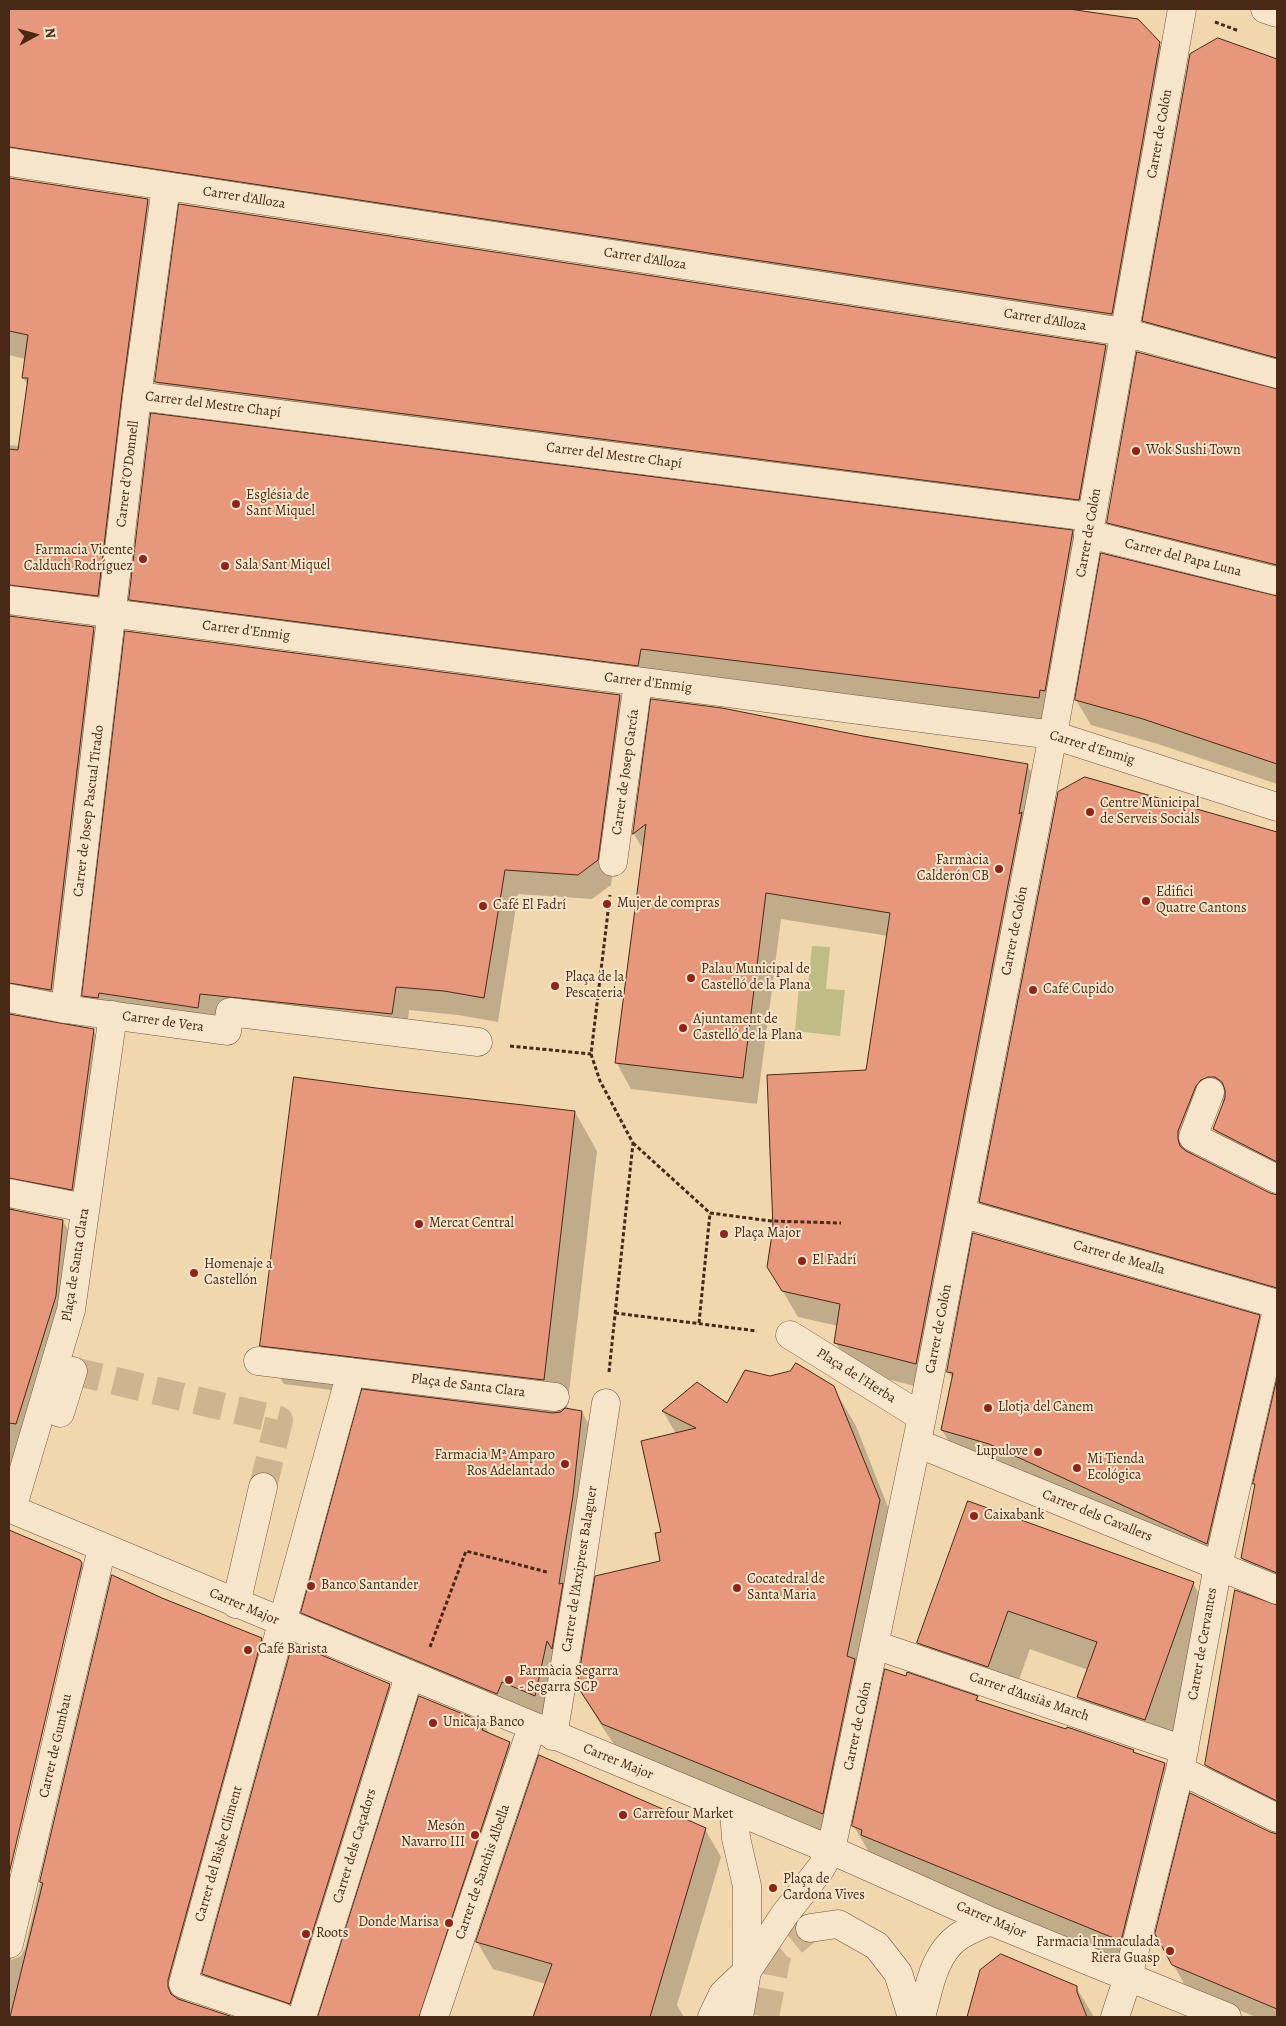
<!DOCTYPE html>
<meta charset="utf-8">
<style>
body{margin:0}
#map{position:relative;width:1286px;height:2026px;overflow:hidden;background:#f1d7ae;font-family:Alegreya,serif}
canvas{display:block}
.frame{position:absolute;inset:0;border:10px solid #482916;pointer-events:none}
.north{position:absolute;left:10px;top:10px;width:50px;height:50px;-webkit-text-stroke:4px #f6e5ca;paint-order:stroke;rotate:83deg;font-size:14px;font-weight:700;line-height:20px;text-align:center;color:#482916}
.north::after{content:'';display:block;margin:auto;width:18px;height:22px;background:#482916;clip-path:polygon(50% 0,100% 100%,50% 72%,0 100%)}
</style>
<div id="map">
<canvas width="1286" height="2026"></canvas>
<div class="frame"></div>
<div class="north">N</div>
</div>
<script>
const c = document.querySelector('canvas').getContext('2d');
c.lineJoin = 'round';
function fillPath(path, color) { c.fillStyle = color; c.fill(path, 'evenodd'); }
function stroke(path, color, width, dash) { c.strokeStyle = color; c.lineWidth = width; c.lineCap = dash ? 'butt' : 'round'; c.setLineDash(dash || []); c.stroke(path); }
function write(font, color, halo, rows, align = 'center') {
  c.font = font + ' Alegreya,serif'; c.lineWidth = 4; c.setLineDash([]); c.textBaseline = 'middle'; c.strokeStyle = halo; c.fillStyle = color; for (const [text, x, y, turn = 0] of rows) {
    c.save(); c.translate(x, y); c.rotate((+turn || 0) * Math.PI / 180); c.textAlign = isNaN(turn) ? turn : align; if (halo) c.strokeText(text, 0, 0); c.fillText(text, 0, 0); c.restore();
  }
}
fillPath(new Path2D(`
 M812,946L830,947L826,989L845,990L840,1036L795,1031L799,986H808Z`), '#bebd87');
fillPath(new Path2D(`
 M9,9H1058L1137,21L1159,43L1176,71L1127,342L19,175L14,179L9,169Z
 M1218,39L1277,61V379L1158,346L1144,321Z
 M9,175L12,180L148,200L164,228L113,623L19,613L13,617L93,628L109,656L67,1018L21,1010L12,1016L93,1030L109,1058L88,1217L20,1206L12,1211L63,1221L79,1249L9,1492V445L20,446L28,386L23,377L26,359L9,355Z
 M180,205L1106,346L1118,368L1091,521L169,404L156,382Z
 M1273,390H1277V586L1123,548L1108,522Z
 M1072,532L1089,560L1055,726L147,628L130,599Z
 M1273,597H1277V784L1158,744L1091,725L1076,700Z
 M620,696L634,720L611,885L592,899L518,894L498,1022L458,1015L409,1010L406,1038L213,1017L98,1020L84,995Z
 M652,700L1027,765L1042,791L931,1390L851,1370L836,1343L838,1326L798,1317L768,1266L867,1071L888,936L781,919L757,1104L631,1089L616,1062L644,851L634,834Z
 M1085,778L1277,833V1178L1228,1154L1214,1129L1225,1101L1214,1104L1209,1111L1192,1156L1270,1194L1277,1196V1308L995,1226L981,1202Z
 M376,1090L575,1112L597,1151L567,1410L582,1412L597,1439L551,1723L318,1640L302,1612L363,1394L284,1384L261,1345Z
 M1259,1316L1274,1342L1221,1569L957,1455L942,1430L953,1380L948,1371Z
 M770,1378L833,1387L856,1426L901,1540L871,1688L877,1699L845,1852L626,1762L601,1725L578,1686L662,1562L676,1434L663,1411L728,1404Z
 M1277,1384V1591L1257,1583L1242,1558L1256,1486L1254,1483Z
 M969,1503L1193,1583L1215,1622L1167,1758L1101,1736L1079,1697L1088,1670L1030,1649L1010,1705L941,1682L919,1643Z
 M9,1531L80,1561L98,1592L11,1960L21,1956L25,1948L112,1577L162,1599L261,1639L277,1667L185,2002L229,2017H9V1882L80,1579H77L9,1871Z
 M1271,1606L1277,1607V1818L1220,1789L1206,1765Z
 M389,1685L400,1703L301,2017L214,1992L203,1974Z
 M420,1697L484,1724L490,1735L509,1743L525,1771L442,2017H320Z
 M977,1697L980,1703L1133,1751L1136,1754L1165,1764L1186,1801L1142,1977L875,1862L853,1825Z
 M705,1829L721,1857L677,2005L684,2017H534L546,1984L493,1969L477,1942Z
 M1270,1833L1277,1835V2017H1256L1187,1989L1173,1964Z
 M981,1971L1076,1987L1094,2017H968Z`), '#0003');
const building = new Path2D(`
 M9,9H1069L1138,19L1160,42L1112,314L9,147Z
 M1218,38L1277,59V358L1142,321L1190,54Z
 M9,178L148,199L122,394L98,596L9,585V449L18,450L28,378H22L28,335L9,331Z
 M179,204L1106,345L1079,500L155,382Z
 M1137,352L1277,389V565L1107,523Z
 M151,413L1073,530L1045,691L1040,690L1039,698L641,649L638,666L129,600Z
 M1101,553L1277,596V764L1143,719L1075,700Z
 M9,616L94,627L51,990L9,983Z
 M125,631L620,695L598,860L578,875L505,870L484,998L444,991L396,987L392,1014L200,994L198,1008L99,993L98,998L82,996Z
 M651,699L722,708L863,736L1028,764L1019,814L1022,812L916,1364L834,1343L840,1304L782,1291L767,1267L773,1228L767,1075L866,1070L890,913L766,893L743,1078L615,1063L646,824L633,834Z
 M1085,777L1277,832V1162L1213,1129L1225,1098V1090L1222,1082L1215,1077H1208L1201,1080L1196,1086L1178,1131V1139L1180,1146L1186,1151L1270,1193L1277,1195V1288L979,1202L1058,792Z
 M9,1014L94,1029L72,1190L9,1178Z
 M294,1077L376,1088L575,1111L544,1380L260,1346Z
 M9,1209L63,1220L56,1296L16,1424L9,1423Z
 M973,1233L1260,1315L1207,1544L989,1444L941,1430L953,1373L947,1372Z
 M796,1363L834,1386L880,1500L847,1656L855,1659L823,1814L602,1724L577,1686L595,1576L660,1561L655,1533L661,1532L641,1441L696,1428L662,1411L697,1382L727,1403L745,1370L770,1376L790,1371Z
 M1277,1378V1573L1241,1558L1255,1484H1253Z
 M362,1389L553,1413L561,1412L565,1408L582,1411L573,1496L559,1584L563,1583L552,1649L547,1641L535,1696L502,1682L497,1694L301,1613Z
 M968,1501L1194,1582L1145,1720L1077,1697L1097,1642L1008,1611L988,1667L917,1643Z
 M9,1530L80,1560L82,1563L9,1874Z
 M112,1575L162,1598L262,1638L168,1980V1987L171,1994L178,1999L233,2017H10L42,1886L43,1883L40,1882Z
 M1235,1590L1277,1605V1801L1205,1765Z
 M293,1643L390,1684L290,2004L202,1974Z
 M885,1669L906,1676L907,1672L978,1696L976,1700L1066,1729L1067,1727L1134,1750L1133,1752L1165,1763L1121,1941L861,1835L862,1830L852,1826Z
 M419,1696L485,1723L482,1730L510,1742L419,2017H318Z
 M539,1755L706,1828L650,2017H533L552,1964L476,1942Z
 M1190,1793L1270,1832L1277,1834V2009L1172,1965L1155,1934Z
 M1001,1954L1077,1986V1992L1087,2017H967L980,1970Z`);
fillPath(building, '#e7977c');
stroke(building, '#482916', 1);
stroke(new Path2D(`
 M73,1371L279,1420L263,1487
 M765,2017L777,1955L810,1928`), '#cfb490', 28, [28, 14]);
const minor = new Path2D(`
 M1265,9L1277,13
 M9,162L1124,332L1277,374
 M137,396L1091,517
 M1088,534L1277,581
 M9,600L1053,735L1277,807
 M613,862L638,682
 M9,998L65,1009L227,1031L230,1012L478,1042
 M65,1009L137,396L166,186
 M1210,1092L1193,1137L1277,1179
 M9,1193L85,1208
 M961,1213L1277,1304
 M790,1335L922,1417
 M258,1361L555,1397
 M60,1413L73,1371
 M917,1443L1277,1590
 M9,1508L831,1850L990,1921L1227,2017
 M12,1509L71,1310L113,1015
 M236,1604L263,1487
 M875,1645L1184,1750
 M553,1736L579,1580L606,1403
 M1180,1770L1277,1818
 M734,1811L736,1838L747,1886V1971L739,2017
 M810,1928L838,1924L877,1946L898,1973L912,2017
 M9,1944L102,1548
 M282,2017L183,1984L351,1372
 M302,2017L409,1676
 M434,2017L532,1727
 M712,2017L723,1994L747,1971L785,1914L821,1868L831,1850L922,1417L1053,735L1182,9
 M921,2017C929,1989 933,1955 958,1937C968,1930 980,1926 990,1921
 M1115,2017L1128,1977L1180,1770L1218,1566L1277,1310`);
stroke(minor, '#72543c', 29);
stroke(new Path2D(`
 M1215,22L1239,31
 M510,1046L591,1054
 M633,1143L710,1213L771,1221L841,1223
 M615,1313L757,1331
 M699,1323L710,1213
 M609,1372L633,1143L600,1081L591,1054L610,895
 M430,1647L466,1551L547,1572`), '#482916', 3, [4, 2.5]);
stroke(minor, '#f6e5ca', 28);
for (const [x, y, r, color] of [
 [1136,451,5,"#8f2418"],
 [236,504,5,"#8f2418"],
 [143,559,5,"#8f2418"],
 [225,566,5,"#8f2418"],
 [1090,812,5,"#8f2418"],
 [999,869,5,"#8f2418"],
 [1146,901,5,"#8f2418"],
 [607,904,5,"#8f2418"],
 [483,906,5,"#8f2418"],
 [691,978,5,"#8f2418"],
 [555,986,5,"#8f2418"],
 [1033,990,5,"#8f2418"],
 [683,1028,5,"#8f2418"],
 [419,1224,5,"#8f2418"],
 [724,1234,5,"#8f2418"],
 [802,1261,5,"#8f2418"],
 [194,1273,5,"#8f2418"],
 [988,1408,5,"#8f2418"],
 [1038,1452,5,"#8f2418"],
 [565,1464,5,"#8f2418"],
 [1077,1468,5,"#8f2418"],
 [974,1516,5,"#8f2418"],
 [311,1586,5,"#8f2418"],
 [737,1588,5,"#8f2418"],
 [248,1650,5,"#8f2418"],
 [509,1680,5,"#8f2418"],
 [433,1723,5,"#8f2418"],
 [623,1815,5,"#8f2418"],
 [475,1835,5,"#8f2418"],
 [773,1888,5,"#8f2418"],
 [449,1923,5,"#8f2418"],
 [306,1934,5,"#8f2418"],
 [1170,1951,5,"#8f2418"]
]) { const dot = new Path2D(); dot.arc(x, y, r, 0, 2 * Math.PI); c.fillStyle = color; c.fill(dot); stroke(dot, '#f6e5ca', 2); }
write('14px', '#482916', '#f6e5ca', [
 ["Carrer de Colón",1160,134,-80],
 ["Carrer d'Alloza",244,198,9],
 ["Carrer d'Alloza",645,259,9],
 ["Carrer d'Alloza",1045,320,9],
 ["Carrer del Mestre Chapí",213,405,7],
 ["Carrer del Mestre Chapí",614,456,7],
 ["Carrer d'O'Donnell",128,474,-83],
 ["Carrer de Colón",1089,533,-80],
 ["Carrer del Papa Luna",1183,558,14],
 ["Carrer d'Enmig",246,631,7],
 ["Carrer d'Enmig",648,683,7],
 ["Carrer d'Enmig",1092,748,17],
 ["Carrer de Josep García",626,772,-82],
 ["Carrer de Josep Pascual Tirado",89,811,-83],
 ["Carrer de Colón",1015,931,-79],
 ["Carrer de Vera",163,1022,8],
 ["Carrer de Mealla",1119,1258,16],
 ["Plaça de Santa Clara",76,1265,-81],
 ["Carrer de Colón",939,1329,-79],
 ["Plaça de l'Herba",856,1376,32],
 ["Plaça de Santa Clara",468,1386,7],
 ["Carrer dels Cavallers",1097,1516,22],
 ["Carrer de l'Arxiprest Balaguer",580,1569,-81],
 ["Carrer Major",244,1607,23],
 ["Carrer de Cervantes",1203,1644,-80],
 ["Carrer d'Ausiàs March",1029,1697,19],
 ["Carrer de Colón",858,1726,-78],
 ["Carrer de Gumbau",56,1746,-77],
 ["Carrer Major",618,1762,22],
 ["Carrer dels Caçadors",355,1846,-73],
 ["Carrer del Bisbe Climent",219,1854,-74],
 ["Carrer de Sanchis Albella",483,1872,-71],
 ["Carrer Major",991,1920,23]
]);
write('14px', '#482916', '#f6e5ca', [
 ["Wok Sushi Town",1146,451],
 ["Església de",246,496],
 ["Sant Miquel",246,512],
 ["Farmacia Vicente",133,551,"right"],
 ["Calduch Rodríguez",133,567,"right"],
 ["Sala Sant Miquel",235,566],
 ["Centre Municipal",1100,804],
 ["de Serveis Socials",1100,820],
 ["Farmàcia",989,861,"right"],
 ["Calderón CB",989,877,"right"],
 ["Edifici",1156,893],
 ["Quatre Cantons",1156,909],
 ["Mujer de compras",617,904],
 ["Café El Fadrí",493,906],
 ["Palau Municipal de",701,970],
 ["Castelló de la Plana",701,986],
 ["Plaça de la",565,978],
 ["Pescateria",565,994],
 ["Café Cupido",1043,990],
 ["Ajuntament de",693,1020],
 ["Castelló de la Plana",693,1036],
 ["Mercat Central",429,1224],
 ["Plaça Major",734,1234],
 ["El Fadrí",812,1261],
 ["Homenaje a",204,1265],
 ["Castellón",204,1281],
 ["Llotja del Cànem",998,1408],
 ["Lupulove",1028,1452,"right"],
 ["Farmacia Mª Amparo",555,1456,"right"],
 ["Ros Adelantado",555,1472,"right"],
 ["Mi Tienda",1087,1460],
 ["Ecológica",1087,1476],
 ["Caixabank",984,1516],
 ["Cocatedral de",747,1580],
 ["Santa Maria",747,1596],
 ["Banco Santander",321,1586],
 ["Café Barista",258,1650],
 ["Farmàcia Segarra",519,1672],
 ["- Segarra SCP",519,1688],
 ["Unicaja Banco",443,1723],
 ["Carrefour Market",633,1815],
 ["Mesón",465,1827,"right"],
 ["Navarro III",465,1843,"right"],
 ["Plaça de",783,1880],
 ["Cardona Vives",783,1896],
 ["Donde Marisa",439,1923,"right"],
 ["Roots",316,1934],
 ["Farmacia Inmaculada",1160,1943,"right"],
 ["Riera Guasp",1160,1959,"right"]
], 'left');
</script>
